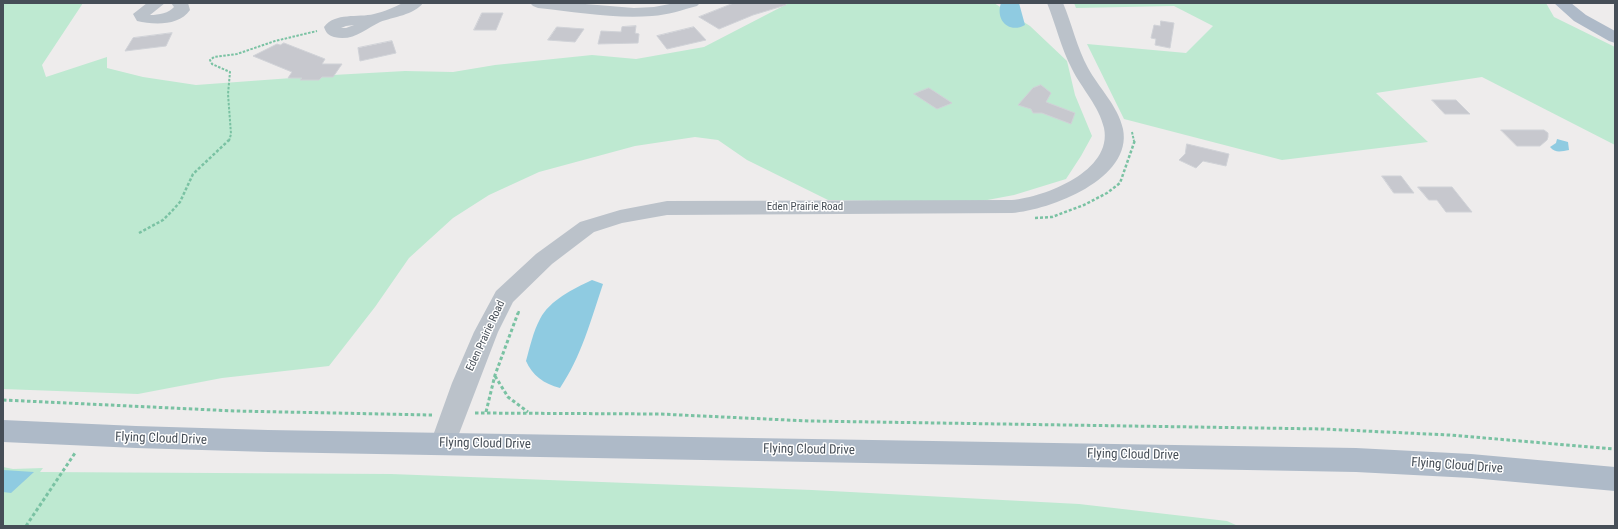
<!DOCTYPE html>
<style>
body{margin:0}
#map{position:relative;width:1618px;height:529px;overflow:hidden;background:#eeecec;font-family:"Roboto Condensed",sans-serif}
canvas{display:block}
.frame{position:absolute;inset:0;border:4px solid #464e57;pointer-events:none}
</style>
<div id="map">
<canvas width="1618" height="529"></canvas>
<div class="frame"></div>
</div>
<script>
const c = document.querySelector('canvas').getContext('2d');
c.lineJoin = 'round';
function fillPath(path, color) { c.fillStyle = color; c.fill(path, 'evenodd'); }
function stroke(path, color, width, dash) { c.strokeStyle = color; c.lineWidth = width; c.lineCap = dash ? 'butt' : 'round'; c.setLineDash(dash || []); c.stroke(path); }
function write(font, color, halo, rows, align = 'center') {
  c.font = font + ' "Roboto Condensed",sans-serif'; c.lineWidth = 3; c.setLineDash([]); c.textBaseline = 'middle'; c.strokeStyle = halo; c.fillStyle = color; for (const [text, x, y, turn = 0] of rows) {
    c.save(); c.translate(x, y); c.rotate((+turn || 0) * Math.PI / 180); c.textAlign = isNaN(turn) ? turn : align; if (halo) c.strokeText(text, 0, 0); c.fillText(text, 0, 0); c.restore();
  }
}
fillPath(new Path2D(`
 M3,3H83L42,65L46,77L107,57V68L143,77L196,85L333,75L405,71L453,72L495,65L592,55L636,59L704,47L789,3H994L1030,26L1067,61L1075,95L1092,136L1081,156L1066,179L1014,195L950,207L886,201L828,200L747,160L718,140L695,137L635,146L539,172L489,195L453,218L409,258L375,307L329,366L222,378L138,394L3,389Z
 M1074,3H1546L1554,17L1615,47V145L1482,77L1376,93L1428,142L1282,160L1124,119L1087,44L1186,53L1213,26L1174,6L1076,8Z
 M3,467L13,469L43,468L40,472L391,474L812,490L1079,504L1227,521L1238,526H3Z`), '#bee9d1');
fillPath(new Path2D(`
 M1001,3H1019L1025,25C1009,34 995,20 1001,3Z
 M1557,139L1568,142L1569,150C1562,151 1556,154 1550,147L1556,143Z
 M592,280L603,284C591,320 581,357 560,388C544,384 532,375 526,361C530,347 533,332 540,319C550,300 573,289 592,280Z
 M3,470L34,472L11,493L3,492Z`), '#8fcbe1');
const building = new Path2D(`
 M734,3H786V5L753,15L719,29L699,17Z
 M482,13H503L496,30H474Z
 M1161,21L1174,23L1170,48L1155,45L1156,39L1151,38L1154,25L1160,26Z
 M636,26L635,33L639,34L638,43L598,44L601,31L621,32L622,27Z
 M557,27L584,29L575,42L548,40Z
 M694,27L706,40L667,49L657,36Z
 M172,33L166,46L125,51L133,38Z
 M392,41L396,53L360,61L358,48Z
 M284,43L325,59L322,64H342L333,77H322L319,80H300L302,78H288L292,72L253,56L277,44L280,45Z
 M1041,85L1051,93L1046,102L1075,113L1071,124L1042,113H1033L1031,109L1018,105L1033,88Z
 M929,88L952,103L937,109L914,94Z
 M1432,100H1456L1470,114H1445Z
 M1501,130H1544L1548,133V137L1547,140L1540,146H1517Z
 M1187,144L1229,154L1226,166L1203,161L1196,168L1179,160L1185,154Z
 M1382,176H1401L1414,193H1394Z
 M1418,187H1452L1472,212H1446L1437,200H1429Z`);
fillPath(building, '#c7c8ce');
stroke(building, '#d0d2d7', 1);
stroke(new Path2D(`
 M1132,132L1134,141
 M229,141L231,134L228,94L230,72L212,64L210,60L214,57L237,54L275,41L317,31`), '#7ac2a3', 2, [2.5, 1.5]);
stroke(new Path2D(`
 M1035,218L1052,217L1084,205L1107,193L1120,183L1135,140
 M139,233L163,220L172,211L180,202L193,174L229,140
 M518,314L519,311`), '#7ac2a3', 2.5, [3, 2]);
stroke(new Path2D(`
 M495,376L508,397L528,412
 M3,400L235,411L432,415
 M486,412L495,375L518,313
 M475,413L659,414L809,421L1323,429L1449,435L1615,449
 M26,526L75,453`), '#7ac2a3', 3, [3.5, 2.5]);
fillPath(new Path2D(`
 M147,3H165L150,15C159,15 169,13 174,7L171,3H188L190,10C179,26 154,25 137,21L133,14Z
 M403,3H423C414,15 393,17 380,22C365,29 353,42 334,37C328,35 326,33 324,27C335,12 358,18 374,14C384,12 394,7 403,3ZM354,25L346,28H341L346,26Z
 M530,3H573L634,8L654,7L675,3H700L697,6C682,10 668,15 652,16C614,19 576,12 538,8L533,6Z
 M1047,3H1063C1072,24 1077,48 1088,68C1099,88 1118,106 1123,129C1133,179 1050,210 1012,213L667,215L622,223L594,232L552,264L513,302L498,332L452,452L443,455L434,452L430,444L452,383L474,332L496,291L536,254L580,222L620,210L667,201L1012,200C1045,197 1113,171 1104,128C1099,106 1082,89 1072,69C1061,48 1056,25 1047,3Z`), '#bbc2ca');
fillPath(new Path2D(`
 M1554,3H1571L1586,15L1615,31V43L1609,41L1574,21Z
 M3,420L136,426L268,430L1356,448L1471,454L1615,467V491L1471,478L1356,472L268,452L136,448L3,442Z`), '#aebac8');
write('11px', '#464e57', '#fff', [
 ["Eden Prairie Road",805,207],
 ["Eden Prairie Road",486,336,-65]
]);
write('13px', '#464e57', '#fff', [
 ["Flying Cloud Drive",161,439,2],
 ["Flying Cloud Drive",485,444,1],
 ["Flying Cloud Drive",809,450,1],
 ["Flying Cloud Drive",1133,455,1],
 ["Flying Cloud Drive",1457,466,4]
]);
</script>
